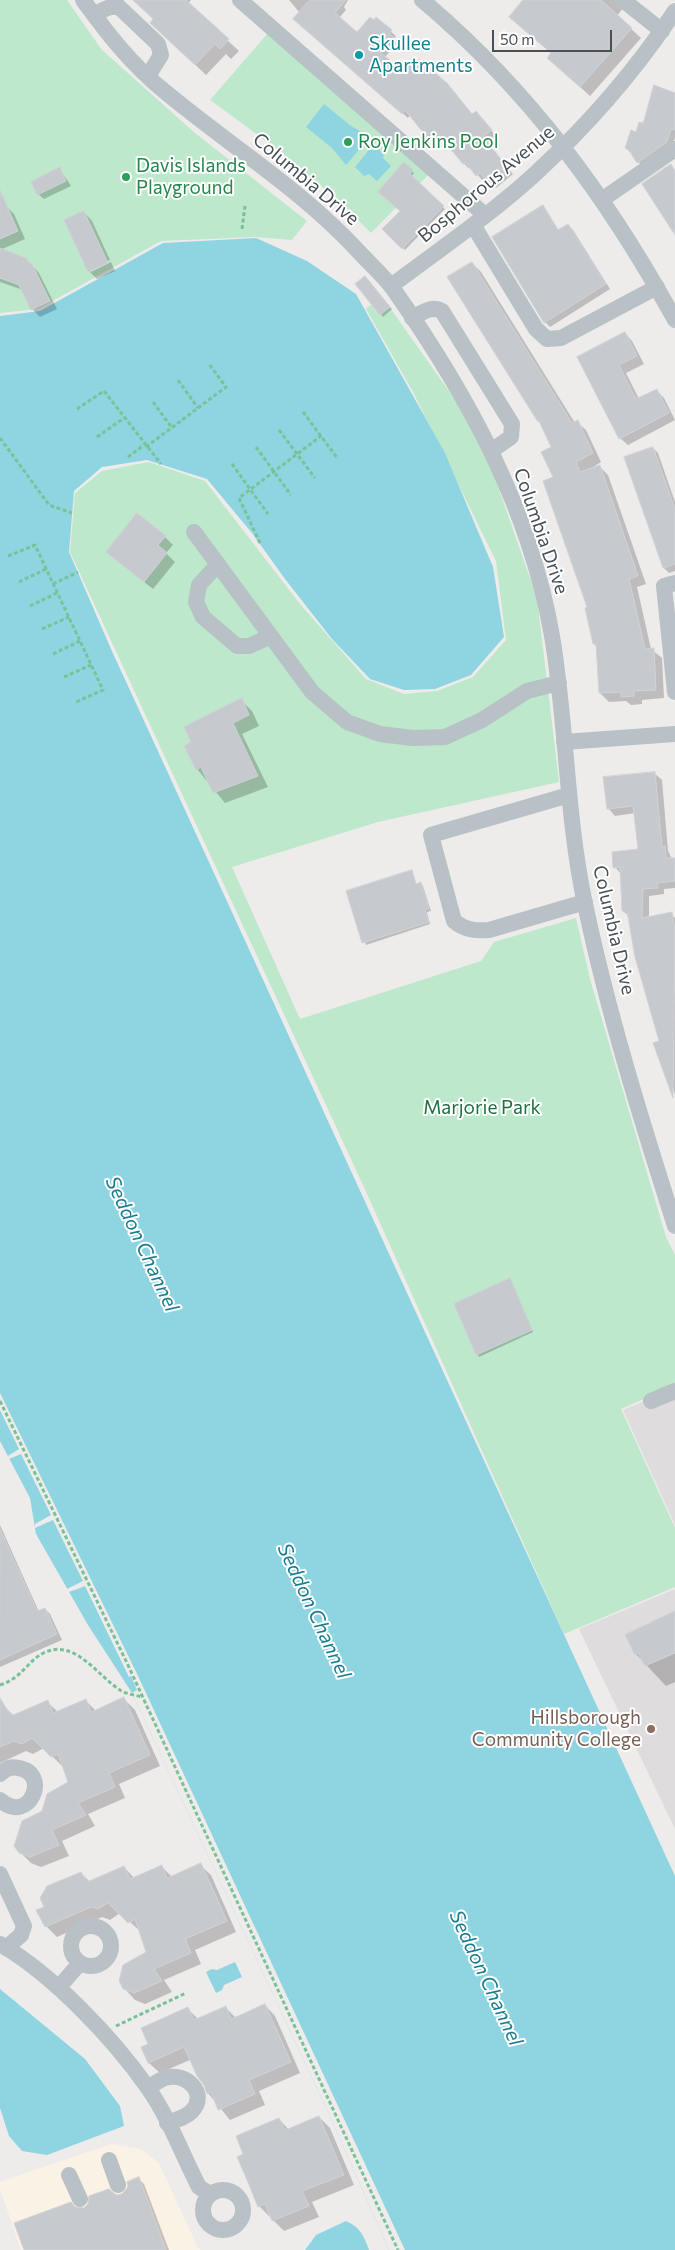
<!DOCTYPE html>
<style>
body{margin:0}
#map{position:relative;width:675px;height:2250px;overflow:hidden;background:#eeebeb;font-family:Commissioner,sans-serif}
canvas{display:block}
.scale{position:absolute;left:492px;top:30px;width:120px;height:22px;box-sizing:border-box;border:2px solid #465056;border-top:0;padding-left:6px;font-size:15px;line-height:18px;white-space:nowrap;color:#465056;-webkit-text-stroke:4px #fff;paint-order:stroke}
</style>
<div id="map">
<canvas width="675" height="2250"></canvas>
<div class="scale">50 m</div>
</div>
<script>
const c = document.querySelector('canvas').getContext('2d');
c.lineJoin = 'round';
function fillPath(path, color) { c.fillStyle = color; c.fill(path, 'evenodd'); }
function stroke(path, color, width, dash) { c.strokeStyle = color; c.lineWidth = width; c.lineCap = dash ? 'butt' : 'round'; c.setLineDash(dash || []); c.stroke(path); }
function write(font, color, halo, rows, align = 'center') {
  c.font = font + ' Commissioner,sans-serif'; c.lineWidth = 4; c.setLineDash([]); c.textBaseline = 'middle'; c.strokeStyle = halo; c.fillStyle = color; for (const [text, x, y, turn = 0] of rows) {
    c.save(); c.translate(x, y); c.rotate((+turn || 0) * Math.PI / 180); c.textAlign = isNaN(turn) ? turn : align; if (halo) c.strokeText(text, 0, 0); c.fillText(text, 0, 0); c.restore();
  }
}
fillPath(new Path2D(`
 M111,2144L141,2149L159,2163L198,2248L201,2250H21L0,2189V2182Z`), '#f9f2e5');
fillPath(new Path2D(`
 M675,1388V1525L623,1410Z
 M675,1589V1829L579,1629Z`), '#dfdcdd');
fillPath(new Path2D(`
 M0,0H67L102,50L195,133L307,221L292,240L256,237L161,241L38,309L0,313Z
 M268,33L430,173L371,233C322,182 267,141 210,100Z
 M381,295L460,407L495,478L537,598L559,782L378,822L232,867L300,1019L481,961L494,942L576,918L590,979L666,1237L675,1255V1385L621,1409L675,1528V1587L564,1634L363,1185L70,552L75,493L102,471L149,462L205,481L300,604L366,679L404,694L437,691L473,677L506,640L496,561L413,392L366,309Z`), '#bde8cb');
fillPath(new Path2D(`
 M324,104L351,126L370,137L346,165L332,148L306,127Z
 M373,145L384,154L383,158L391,166L377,181L369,174L364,176L355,167Z
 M256,238L307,261L356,294L445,453L493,567L504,637L471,675L435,689L404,690L370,679L332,639L285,579L252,533L207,479L147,460L102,467L74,491L69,552L111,649L675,1876V2250H389L329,2114L132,1693L88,1625L36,1534L30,1498L0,1441V316L40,311L163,243Z
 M235,1962L242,1977L224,1985L222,1990L216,1993L206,1972L212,1969L217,1970Z
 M0,1989L85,2059L120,2106L124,2126L47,2155L22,2151L9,2136L0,2108Z
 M346,2221C360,2227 364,2236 369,2250H305L316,2235Z`), '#8ed5e1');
fillPath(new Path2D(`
 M0,1393L139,1678L405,2250H389L329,2114L132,1693L137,1690L131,1676L129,1677L85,1586L69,1592L67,1589L83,1581L53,1520L35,1528V1524L51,1515L21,1454L9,1459L8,1456L19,1449L0,1410Z`), '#eeebeb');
fillPath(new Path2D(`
 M134,0H191L188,4L239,51L231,59L226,54L206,75L162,33L155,19Z
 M289,0H348L344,7L346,10L339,18L357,34L376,19L396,36L393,39L397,43L385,57L403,73L473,116L481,117L496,136L487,143L513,174L496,188L486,177L482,180L471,167L468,168L443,139L435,145L410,115L408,118L299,24L300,13Z
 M524,0H629L617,16L641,38L590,96L558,67Z
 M675,94V137L672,148L643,167L626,148L644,125Z
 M404,164L414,173L411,177L445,209L405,250L384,229L402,211Z
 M60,169L71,186L44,199L38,194Z
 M7,207L14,214L25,239L0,250L27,260L39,273L57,309L40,317L32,309L23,290L0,282V210Z
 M542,207L559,231L568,225L573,230L610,289L550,327L545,322Z
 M84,212L92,221L110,260L91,269V272L111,262L115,271L97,279L89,271Z
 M472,263L481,272L575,423L577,422L586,430L601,462L587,471L599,466L608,475L646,584L637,587L651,649L662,658L664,698L642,700V704L631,705L626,701L609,702L600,693L597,647L594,644L589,608L555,478L553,447L539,421Z
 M367,280L392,309L383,317L381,314Z
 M625,333L632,341L644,364L626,373L639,399L656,390L664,398L675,420L628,445L620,438L579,357Z
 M653,448L658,453L675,502V571L669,573L664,568Z
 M165,537L173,545L166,553L175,562L153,589L116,560Z
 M241,700L252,711L259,726L242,734L268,787L225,803L197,769L193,743Z
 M654,773L662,780L668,851L672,859H675V888L664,889V894L649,896V918L671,914L675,918V1095L630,917L623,911L621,874L615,867L639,850L635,813L615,816L608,808Z
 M411,872L417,885L421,883L423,886L431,911L427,912L430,924L366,945L347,892Z
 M512,1282L533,1332L479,1357L455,1304Z
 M0,1525L39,1612L45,1609L50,1614L62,1640L0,1667Z
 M675,1613V1682L666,1686L636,1654Z
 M124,1699L135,1710L160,1766L119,1784L125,1798L88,1814L95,1826L62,1841L69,1856L41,1867L31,1863L20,1852L43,1812L70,1782L63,1767L44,1748L33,1754L26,1751L0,1763V1709L5,1707L14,1716L47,1702L58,1712L85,1700L96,1711Z
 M200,1865L211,1875L236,1932L195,1950L201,1964L164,1980L172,1992L145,2004L135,2000L124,1988L147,1952L141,1932L120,1913L110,1920L102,1917L57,1937L46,1926L45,1907L81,1873L90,1882L124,1867L134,1878L161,1866L172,1877Z
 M265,2005L275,2016L300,2073L259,2091L265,2105L230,2120L208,2093L192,2059L160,2073L149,2063L142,2047L149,2044L188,2009L198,2019L225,2007L236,2018Z
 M319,2117L330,2128L354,2185L312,2202L319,2217L284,2231L259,2206L245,2155L279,2119L289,2130Z
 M139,2179L144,2184L169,2250H25L75,2209L84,2210L122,2195Z`), '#0003');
const building = new Path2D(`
 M133,0H186L229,39L220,49L215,44L195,65L150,23L153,19Z
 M310,0H346L335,13L357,32L370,17L374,20L376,17L392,30L389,34L393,37L380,52L403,71L411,63L414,65L419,59L447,83L472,114L476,111L492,130L483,137L509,169L490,184L480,173L476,176L465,162L463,164L438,134L430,141L405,110L402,114L293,19Z
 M523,0H601L632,28L580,87L547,58L551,53L509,17Z
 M654,85L675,93V130L671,129L667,142L637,163L629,150L625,148L631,130L636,132L639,122L643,123Z
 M404,162L413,170L410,174L444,206L402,249L382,229L400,211L378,192Z
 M671,164L675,171V235L642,184Z
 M60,167L66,181L37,195L31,182Z
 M0,190L18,231L0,239Z
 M543,205L558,230L568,224L606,284L544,323L492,237Z
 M84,211L108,263L88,272L64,220Z
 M0,248L28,259L27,261L32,264L50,301L31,310L19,285L0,278Z
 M472,262L572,423L578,420L593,453L576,462L580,472L600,465L638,576L629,579L645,649L654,648L656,690L634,691V696L621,697V692L599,693L596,644H593L585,608L587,607L543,481L553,477L541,452L551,447L539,421L538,422L447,277Z
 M365,276L390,307L380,315L355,284Z
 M625,332L637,356L619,365L636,399L657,389L669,413L619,439L577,357Z
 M653,447L675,509V564L663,568L624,457Z
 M137,513L166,536L158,545L167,553L144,582L106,552Z
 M242,698L249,715L233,723L258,776L213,793L201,767L196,770L184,746L191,742L184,727Z
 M655,772L662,847L665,846L666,858H675V881L657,883L658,888L643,889L642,918L672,912L675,930L673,1098L653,1043L659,1041L635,957L627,911H622L620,867L613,868L612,852L638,849L633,806L607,809L603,777Z
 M412,870L416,884L421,882L429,908L425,910L429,922L362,943L346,891Z
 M510,1278L532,1330L476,1355L454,1304Z
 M0,1529L37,1611L45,1608L57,1634L0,1660Z
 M675,1611V1653L645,1666L638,1653L635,1655L625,1635Z
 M124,1697L150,1755L109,1773L115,1787L78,1803L86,1815L52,1830L59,1845L30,1857L19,1853L14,1846L22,1821L42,1811L47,1794L68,1782L58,1754L51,1757L32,1738L22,1744L14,1741L0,1747V1698L11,1716L48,1700L53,1713L86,1699L91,1712Z
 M201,1863L227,1921L185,1939L191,1953L154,1969L162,1981L134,1993L123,1989L119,1981L123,1965L146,1952L135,1919L128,1923L108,1903L98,1909L91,1907L45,1927L36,1910L44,1907L40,1898L47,1886L81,1872L87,1882L124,1866L130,1879L162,1865L167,1878Z
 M265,2004L291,2062L249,2080L255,2094L218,2110L211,2092L207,2094L204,2085L197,2076L184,2047L148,2063L141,2047L148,2044L141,2028L188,2007L194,2020L226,2006L231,2019Z
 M319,2116L344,2175L302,2191L309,2206L272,2221L265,2204L258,2207L245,2175L237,2157L243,2154L236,2136L279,2118L285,2130Z
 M139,2177L166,2250H24L14,2223L71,2202L75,2207L84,2208L88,2204L89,2196L109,2189L116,2195L122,2194L128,2187L127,2182Z`);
fillPath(building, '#c6c9ce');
stroke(building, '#d0d2d6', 1);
stroke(new Path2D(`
 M242,229L245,206
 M178,380L198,408
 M153,402L172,428
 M77,409L104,391L161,464
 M303,412L338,459
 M279,430L315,478
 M97,437L124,418
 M0,438L49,505L72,513
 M146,447L226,387L209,364
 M256,447L291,495
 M128,457L144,445
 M232,464L268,514
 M260,543L239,498L321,436
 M8,556L35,545L103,690L76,702
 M19,582L46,569
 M53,584L78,572
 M30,606L57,593
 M42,629L69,617
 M53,654L80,641
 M64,677L91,665
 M0,1401L127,1663L398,2250
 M0,1685C23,1678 28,1659 46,1652C75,1639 99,1677 120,1690C126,1694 135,1695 142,1697
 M116,2026L186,1993`), '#79c299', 3, [4, 2.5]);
stroke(new Path2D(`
 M83,0C107,33 131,64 163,90C230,146 300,188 360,253C371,265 384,276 394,290C467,394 530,508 552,636C567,724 566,816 585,904C608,1013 641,1119 675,1226
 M240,0L485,215
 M422,0C529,90 608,198 675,320
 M623,0L662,31
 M94,14L110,7H119L158,44L161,55L148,76
 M603,199L675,149
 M473,225L536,329L547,339L561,338L657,287
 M391,286C439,250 490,215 535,174C587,126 636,70 675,11
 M412,318C422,313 431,305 442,311L512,424L511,437L491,451
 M194,532L312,692L347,722L380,734L413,738L445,737L482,720L527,691L559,683
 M218,564L199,585L196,602L203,617L237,646H249L271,636
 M675,583L664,586L675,692
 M564,742L675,734
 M569,795L431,835L454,921C465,930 475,931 489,930L585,902
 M651,1401L675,1391
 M0,1774C5,1769 11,1766 18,1768C52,1773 29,1826 0,1800
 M0,1874L24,1926L21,1935L6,1948
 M71 1946a20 20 0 1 1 40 0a20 20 0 1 1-40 0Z
 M0,1944C53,1975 113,2038 148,2088C169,2118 182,2154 199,2187L210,2194
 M59,1987L80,1963
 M148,2088C153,2085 159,2080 165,2078C185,2071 209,2093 192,2111C185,2118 176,2120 167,2123
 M109,2160L118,2185
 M69,2175L80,2199
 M203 2210a20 20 0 1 1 40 0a20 20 0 1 1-40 0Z`), '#b8c1c6', 16);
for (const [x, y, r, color] of [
 [359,55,5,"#0f9aa8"],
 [348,142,5,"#2e9e5b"],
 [126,177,5,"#2e9e5b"],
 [651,1729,5,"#8d6e63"]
]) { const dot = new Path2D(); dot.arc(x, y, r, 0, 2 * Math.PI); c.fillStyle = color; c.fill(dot); stroke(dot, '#fff', 2); }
write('19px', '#0d838f', '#fff', [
 ["Skullee",369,44],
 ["Apartments",369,66]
], 'left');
write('19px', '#27864d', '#fff', [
 ["Roy Jenkins Pool",358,142],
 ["Davis Islands",136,166],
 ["Playground",136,188]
], 'left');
write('19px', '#465056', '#fff', [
 ["Columbia Drive",306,179,40],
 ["Bosphorous Avenue",486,184,-40],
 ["Columbia Drive",541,531,71],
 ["Columbia Drive",614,930,77]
]);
write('19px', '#1f6f42', '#fff', [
 ["Marjorie Park",482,1108]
]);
write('19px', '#785e54', '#fff', [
 ["Hillsborough",641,1718],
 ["Community College",641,1740]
], 'right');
write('italic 20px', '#1a7d8e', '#fff', [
 ["Seddon Channel",142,1244,65],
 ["Seddon Channel",314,1611,65],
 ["Seddon Channel",486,1978,65]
]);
</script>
